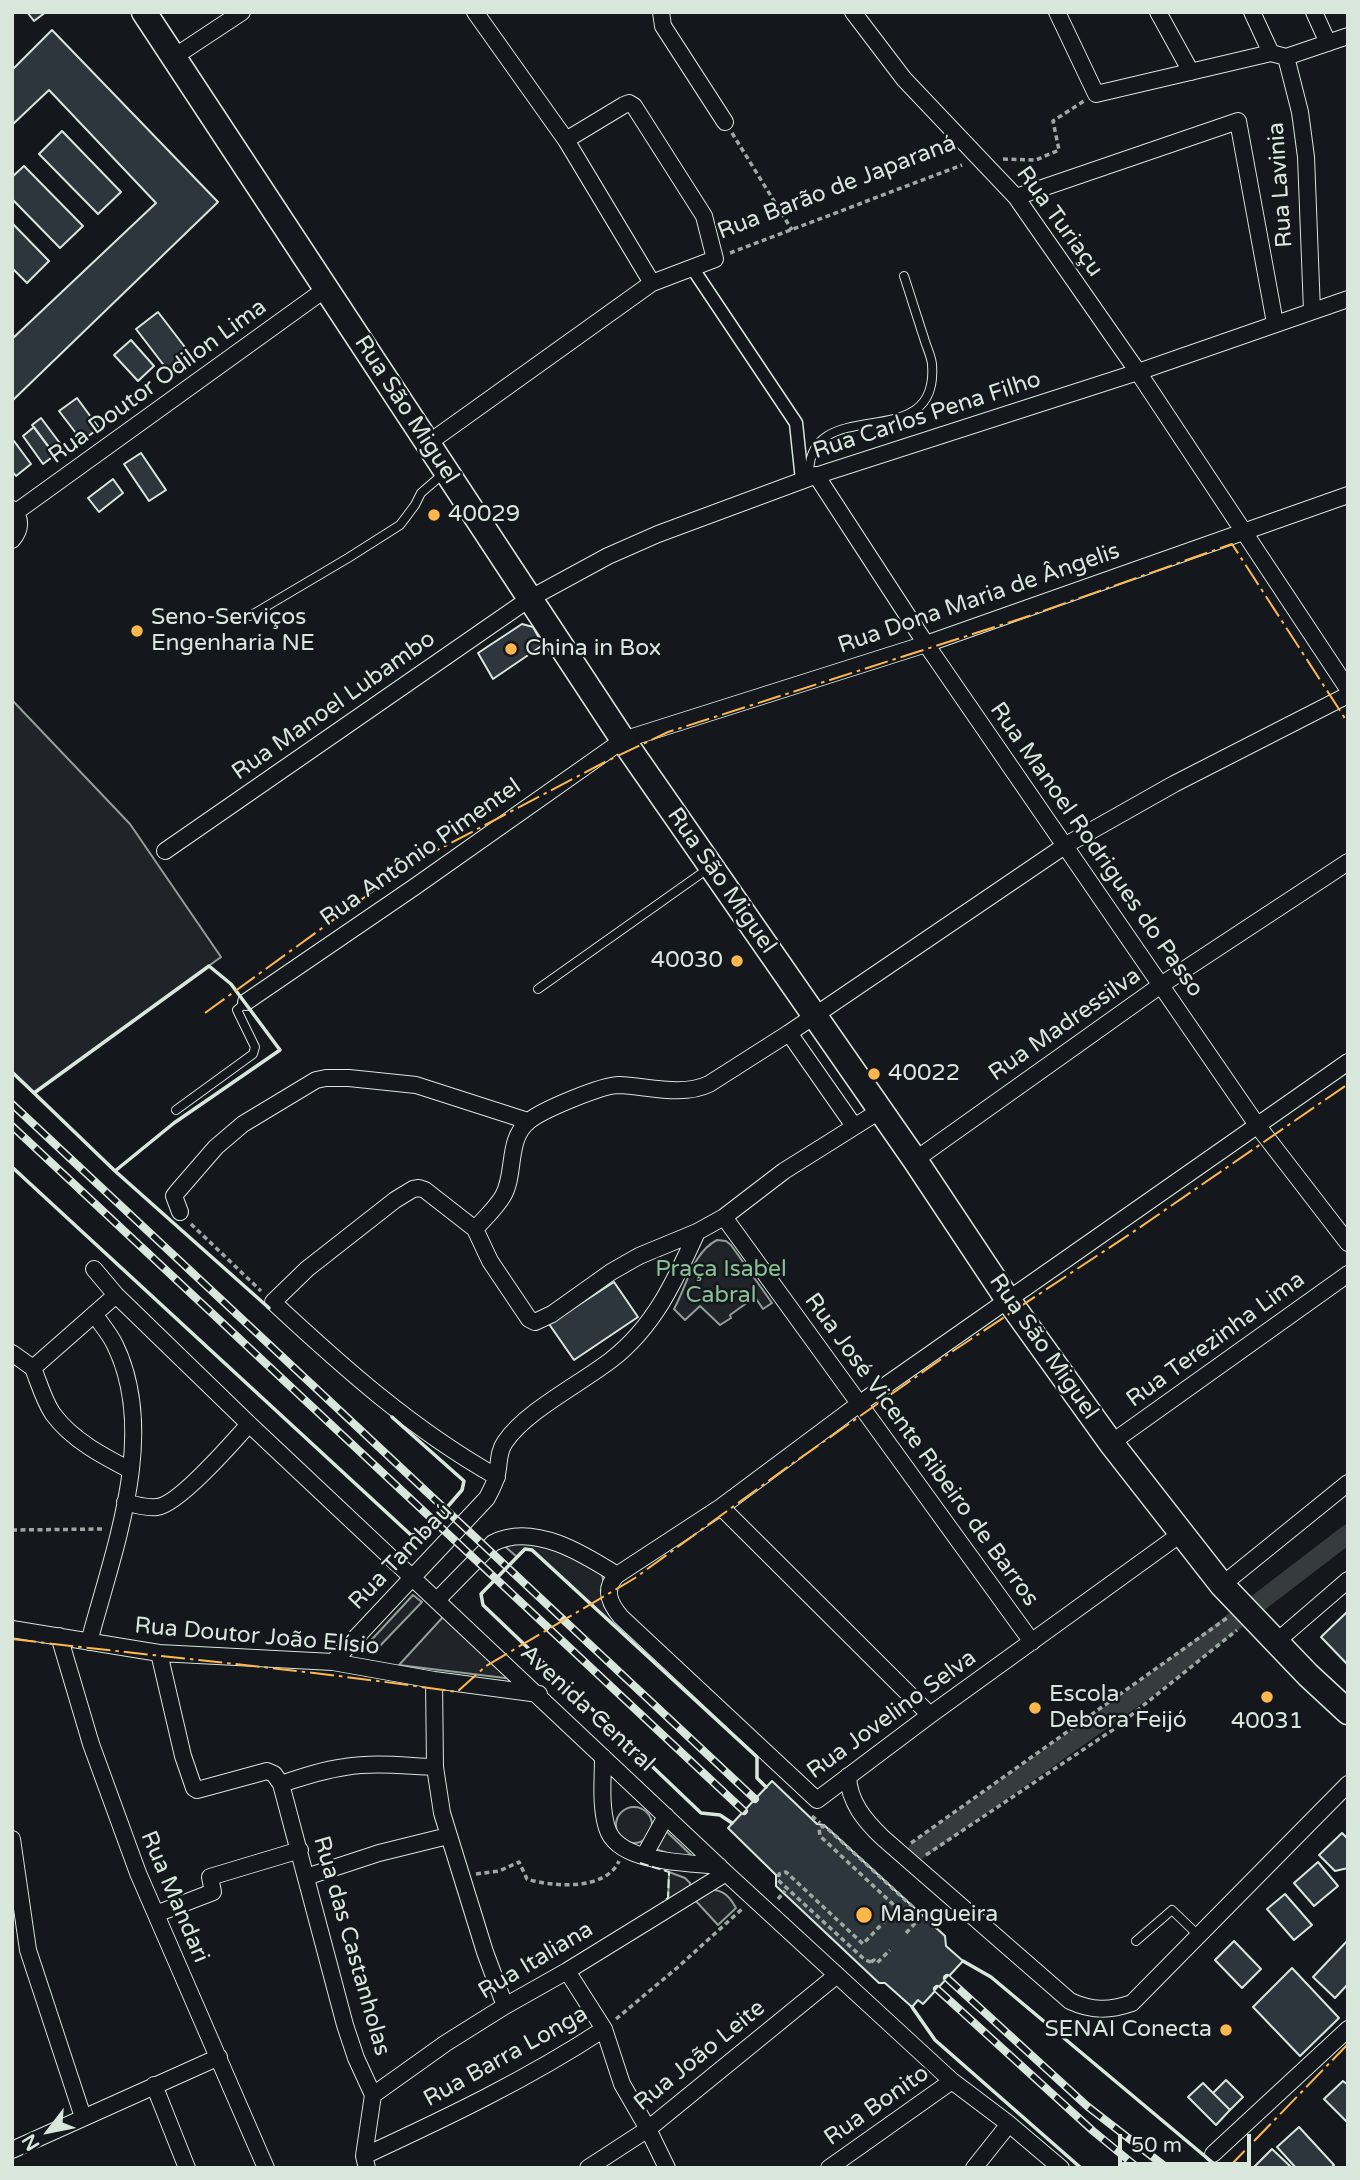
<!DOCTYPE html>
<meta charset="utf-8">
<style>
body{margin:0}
#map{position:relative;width:1360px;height:2180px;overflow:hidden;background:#14181c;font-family:"Varela Round",sans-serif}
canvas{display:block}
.frame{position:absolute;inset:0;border:14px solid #d8e6dc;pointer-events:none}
.north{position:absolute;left:14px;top:2096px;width:70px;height:70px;-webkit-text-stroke:5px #14181c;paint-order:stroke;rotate:238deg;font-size:19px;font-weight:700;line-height:28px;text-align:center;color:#d8e6dc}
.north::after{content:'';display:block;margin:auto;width:24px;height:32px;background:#d8e6dc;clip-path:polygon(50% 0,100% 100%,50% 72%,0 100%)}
.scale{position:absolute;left:1118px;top:2134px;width:133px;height:32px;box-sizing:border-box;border:4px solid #d8e6dc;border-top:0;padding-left:9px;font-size:21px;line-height:24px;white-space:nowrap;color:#d8e6dc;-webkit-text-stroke:5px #14181c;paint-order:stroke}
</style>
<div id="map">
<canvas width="1360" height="2180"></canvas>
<div class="frame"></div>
<div class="north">N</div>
<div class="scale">50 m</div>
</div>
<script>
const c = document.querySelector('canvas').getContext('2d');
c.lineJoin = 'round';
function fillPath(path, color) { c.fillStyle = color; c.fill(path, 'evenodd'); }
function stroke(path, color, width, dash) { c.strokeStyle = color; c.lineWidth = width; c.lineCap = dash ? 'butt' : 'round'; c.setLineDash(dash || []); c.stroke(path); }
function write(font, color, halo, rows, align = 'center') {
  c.font = font + ' "Varela Round",sans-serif'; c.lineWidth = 5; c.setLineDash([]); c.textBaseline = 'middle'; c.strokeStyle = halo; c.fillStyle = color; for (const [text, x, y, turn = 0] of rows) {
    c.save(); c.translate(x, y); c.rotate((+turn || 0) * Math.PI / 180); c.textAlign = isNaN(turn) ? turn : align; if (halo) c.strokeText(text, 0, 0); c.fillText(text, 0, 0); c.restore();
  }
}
const green = new Path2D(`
 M12,700L130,824L221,957L34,1093L12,1072Z
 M717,1240L726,1241L731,1245L772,1303L763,1309L755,1297L730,1315L731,1318L720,1325L700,1306L685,1320L674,1309C687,1286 692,1253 717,1240Z
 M535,1534L602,1574L604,1585L629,1630L625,1635L532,1550L525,1549L517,1557L501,1543Z
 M413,1595L422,1602L375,1651L363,1649Z
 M443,1617L513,1679L399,1665Z
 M616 1825a18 18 0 1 1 36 0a18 18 0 1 1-36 0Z
 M665,1830L692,1856L690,1860L655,1849Z
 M669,1872L685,1878L690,1883V1886L668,1902Z
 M703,1889C721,1889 728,1893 736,1908L718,1925L694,1899Z`);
fillPath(green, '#202428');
stroke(green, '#939e99', 2);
stroke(new Path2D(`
 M917,1851L1142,1692L1348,1534`), '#363b3e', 19);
const building = new Path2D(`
 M27,12H46L34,21Z
 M52,30L218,202L12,401V339L156,203L49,90L12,125V70Z
 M62,131L121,192L98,214L39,154Z
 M24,166L83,226L60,248L12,199V177Z
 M12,223L49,261L27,283L12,268Z
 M158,312L191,355L169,372L136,329Z
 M131,340L154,366L138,381L114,355Z
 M77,398L99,428L82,441L59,411Z
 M41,418L65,450L56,457L32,425Z
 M34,427L55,455L43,464L23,436Z
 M14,441L31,464L16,476L12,471V443Z
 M141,453L166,490L149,501L124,464Z
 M113,479L123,493L99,512L88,498Z
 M522,624L533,627L543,645L493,679L478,653Z
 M614,1282L638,1317L574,1360L549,1324Z
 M1348,1611V1663L1347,1664L1321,1637Z
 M772,1781L817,1824L824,1825L945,1936L946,1946L963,1961L923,2004L918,2000L912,2007L885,1983H879L776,1886V1875L728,1828Z
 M1342,1833L1348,1839V1868L1335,1871L1319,1855Z
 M1318,1862L1338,1886L1314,1906L1294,1883Z
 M1285,1894L1312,1925L1294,1940L1267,1909Z
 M1348,1940V1984L1335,1998L1313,1977Z
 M1234,1941L1261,1969L1242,1988L1215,1960Z
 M1292,1968L1339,2018L1300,2056L1253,2007Z
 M1226,2080L1243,2097L1230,2110L1213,2093Z
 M1343,2081L1348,2085V2123L1324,2099Z
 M1203,2083L1230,2110L1216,2125L1188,2097Z
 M1299,2127L1334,2165L1331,2168H1296L1277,2147Z
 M1272,2149L1292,2168L1254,2167Z`);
fillPath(building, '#2c363c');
stroke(building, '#d8e6dc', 2);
const service = new Path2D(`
 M809,478C805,388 940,460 932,364C931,355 926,346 924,338C917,317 911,297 904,276
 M250,616L348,558L400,525L415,505L421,493L443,474
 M538,989L709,868
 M176,1110L253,1054L255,1047L237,1010L246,1002
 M1136,1941L1172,1910L1198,1935`);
const pedestrian = new Path2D(`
 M693,269L796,423L802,480`);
const minor = new Path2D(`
 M475,12L566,140L652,283
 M661,12L663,26L725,122
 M853,12L904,79L1016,197L1138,372L1348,689
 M1057,12L1096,94L1271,53L1286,57L1348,36
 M1158,12L1191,72
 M1252,12L1271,53
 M1314,12L1328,43
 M174,57L242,12
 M1286,57L1300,112L1306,157L1312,311
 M1016,197L1238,121L1275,323
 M427,444L652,283L715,259L704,216L634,106L629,103L624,105L566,140
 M816,475L926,644L1257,1125L1348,1243
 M12,509C22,518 21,530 12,540
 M16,512L327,288
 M165,851L529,599L608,556L658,534L809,478L1138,372L1348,299
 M246,1002L413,888L623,740L926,644L1348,495
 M789,1033L854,1126
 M915,1160L1161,985L1348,862
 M180,1212L174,1196L177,1192L216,1147L243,1124L316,1080L326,1078H349L416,1085L528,1121
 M724,1217L1032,1642
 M475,1229C484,1219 496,1208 503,1196C516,1174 506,1139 529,1121C542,1110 602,1085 619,1085C647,1086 682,1097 709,1084L789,1033L1066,845L1174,784L1348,695
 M475,1229L425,1190L419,1188L413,1189L395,1200L307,1269L273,1302C344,1368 412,1429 497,1477
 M475,1229L490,1261L529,1319L535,1322L552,1314L611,1272L639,1256L697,1232L724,1217L784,1171L881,1110
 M94,1269L116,1295L249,1424L726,1873L952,2081L1009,2124L1061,2168
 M12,1353L33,1368L116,1295
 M33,1368C39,1383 44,1401 53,1414C72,1440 103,1456 130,1470
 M1111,1443L1348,1274
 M125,1502C135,1505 147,1508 157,1507C178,1505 234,1441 249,1424
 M721,1507L930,1715
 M617,1575C603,1589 609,1603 621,1617L817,1800L930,1715L1182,1533
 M1222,1585L1348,1483
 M437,1600L493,1543C533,1522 584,1554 617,1575L721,1507L859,1404L1348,1062
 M12,1629L159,1653L333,1662L434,1680L539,1694
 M59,1636L91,1744L138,1873L266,2168
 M89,1642C113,1551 159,1435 115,1345C110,1334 101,1324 94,1314
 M1276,1642L1348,1580
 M159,1653L183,1756L194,1788L197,1790L201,1789L267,1771L274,1774L281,1784L345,2025L356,2058L373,2095L364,2156L367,2168
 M333,1662L487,1498C490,1492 494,1485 496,1478C500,1466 497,1453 505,1442C526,1411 580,1384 611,1360C654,1327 675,1281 697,1232
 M434,1680L435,1767L442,1813L485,1952L505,2006
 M603,1757C603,1779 600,1806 607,1828C618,1864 687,1862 719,1866
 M848,1776C849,1802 865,1821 883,1838L1070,2001C1092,2011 1109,2011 1132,2003L1348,1784
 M281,1784C302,1777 323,1770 345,1767C375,1762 405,1766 435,1767
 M12,1839L28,1950L83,2117
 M644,1856L666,1816
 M306,1877L379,1853L448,1836
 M156,1914L213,1892L210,1877L300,1850
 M567,1971L604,2029L622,2084L648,2129L667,2168
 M154,2085L187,2168
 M373,2095L446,2043L505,2006L567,1971L726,1873
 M12,2150L219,2057
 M1213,2154L1348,2029
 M364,2156C446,2118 528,2079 604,2029
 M588,2168L648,2129L837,1975
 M829,2168L952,2081
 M974,2168L1009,2124`);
const primary = new Path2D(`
 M144,12L623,740L915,1160L1004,1294L1111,1443L1222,1585L1308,1675L1348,1712`);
stroke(service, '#d8e6dc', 10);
stroke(pedestrian, '#d8e6dc', 15);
stroke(minor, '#d8e6dc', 18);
stroke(primary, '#d8e6dc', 27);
stroke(new Path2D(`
 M732,133L792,230
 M1003,159L1036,160L1059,150L1053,121L1084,101
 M730,253L962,165
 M191,1224L261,1291
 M12,1530L103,1529
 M812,1816L820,1823
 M911,1843L1227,1618
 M926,1855L1114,1729L1237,1630
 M476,1874L499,1871L519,1862L527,1879C552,1887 606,1891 619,1861
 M778,1899L785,1891
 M906,1933L918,1920L915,1917L916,1915
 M871,1962L874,1960L877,1963L890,1950
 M616,2019L678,1967L742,1909`), '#9da8a2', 3.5, [5, 3.5]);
stroke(service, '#14181c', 8);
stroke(pedestrian, '#14181c', 12);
stroke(minor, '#14181c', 16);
stroke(primary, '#14181c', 24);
const rail = new Path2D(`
 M12,1104L755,1799
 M12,1126L744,1811
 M947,1978L1087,2106L1167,2168
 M937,1989L1093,2131L1138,2168`);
stroke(rail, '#d8e6dc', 8);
stroke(rail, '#14181c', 5, [16]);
stroke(new Path2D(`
 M871,1962L865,1960L778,1880L779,1874L786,1872L863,1944L897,1908L820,1836L819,1828L823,1826L829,1830L914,1908L916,1915`), '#9da8a2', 3.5, [5, 3.5]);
stroke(new Path2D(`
 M640,1863L669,1872L668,1898L663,1902`), '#d8e6dc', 2, [9, 3.5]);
stroke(new Path2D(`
 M12,1072L34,1093
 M12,1167L411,1535L424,1534L462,1490L464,1481L392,1417
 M115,1171L174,1123L280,1050L231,984L209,966L34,1093L115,1171L269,1308
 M732,1823L720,1815L701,1813L483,1605L481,1594L525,1549L532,1550L757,1757V1778L766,1787
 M963,1961L991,1977L1219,2168
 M912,2007L935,2040L1081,2168`), '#d8e6dc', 3.5);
stroke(new Path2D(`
 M205,1013L409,865L605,762L668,732L1029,616L1232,544L1348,723
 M12,1639C161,1657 309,1670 457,1692L486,1666L635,1578L789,1466L947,1355L1136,1230L1348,1084
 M1228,2168L1348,2044`), '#ffb74d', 2, [24, 5, 3.5, 5]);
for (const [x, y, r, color] of [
 [434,515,7,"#ffb74d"],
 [137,631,7,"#ffb74d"],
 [511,649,7,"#ffb74d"],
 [737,961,7,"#ffb74d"],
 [874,1074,7,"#ffb74d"],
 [1267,1697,7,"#ffb74d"],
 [1035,1708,7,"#ffb74d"],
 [864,1915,9,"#ffb74d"],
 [1226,2030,7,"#ffb74d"]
]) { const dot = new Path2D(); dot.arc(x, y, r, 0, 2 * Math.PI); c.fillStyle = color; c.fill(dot); stroke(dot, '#14181c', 2.5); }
write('23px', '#d8e6dc', '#14181c', [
 ["Rua Lavinia",1281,185,-94],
 ["Rua Barão de Japaraná",837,188,-21],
 ["Rua Turiaçu",1059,222,54],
 ["Rua Doutor Odilon Lima",158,382,-36],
 ["Rua São Miguel",406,410,57],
 ["Rua Carlos Pena Filho",927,416,-18],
 ["Rua Dona Maria de Ângelis",979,599,-19],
 ["Rua Manoel Lubambo",334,706,-35],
 ["Rua Manoel Rodrigues do Passo",1096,850,55],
 ["Rua Antônio Pimentel",421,853,-35],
 ["Rua São Miguel",721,881,55],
 ["Rua Madressilva",1065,1025,-35],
 ["Rua Terezinha Lima",1216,1340,-36],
 ["Rua São Miguel",1043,1347,55],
 ["Rua José Vicente Ribeiro de Barros",921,1450,54],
 ["Rua Tambaú",401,1557,-46],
 ["Rua Doutor João Elísio",257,1637,5],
 ["Avenida Central",587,1709,43],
 ["Rua Jovelino Selva",892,1715,-36],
 ["Rua Mandari",174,1897,67],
 ["Rua das Castanholas",351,1946,74],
 ["Rua Italiana",536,1961,-31],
 ["Rua João Leite",700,2056,-39],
 ["Rua Barra Longa",506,2057,-29],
 ["Rua Bonito",877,2106,-35]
]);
write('23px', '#d8e6dc', '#14181c', [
 ["40029",448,515],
 ["Seno-Serviços",151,618],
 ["Engenharia NE",151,644],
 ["China in Box",525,649],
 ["40030",723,961,"right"],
 ["40022",888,1074],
 ["Escola",1049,1695],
 ["Debora Feijó",1049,1721],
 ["40031",1267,1722,"center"],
 ["Mangueira",880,1915],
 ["SENAI Conecta",1212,2030,"right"]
], 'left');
write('23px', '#8ac095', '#14181c', [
 ["Praça Isabel",721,1270],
 ["Cabral",721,1296]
]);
</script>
